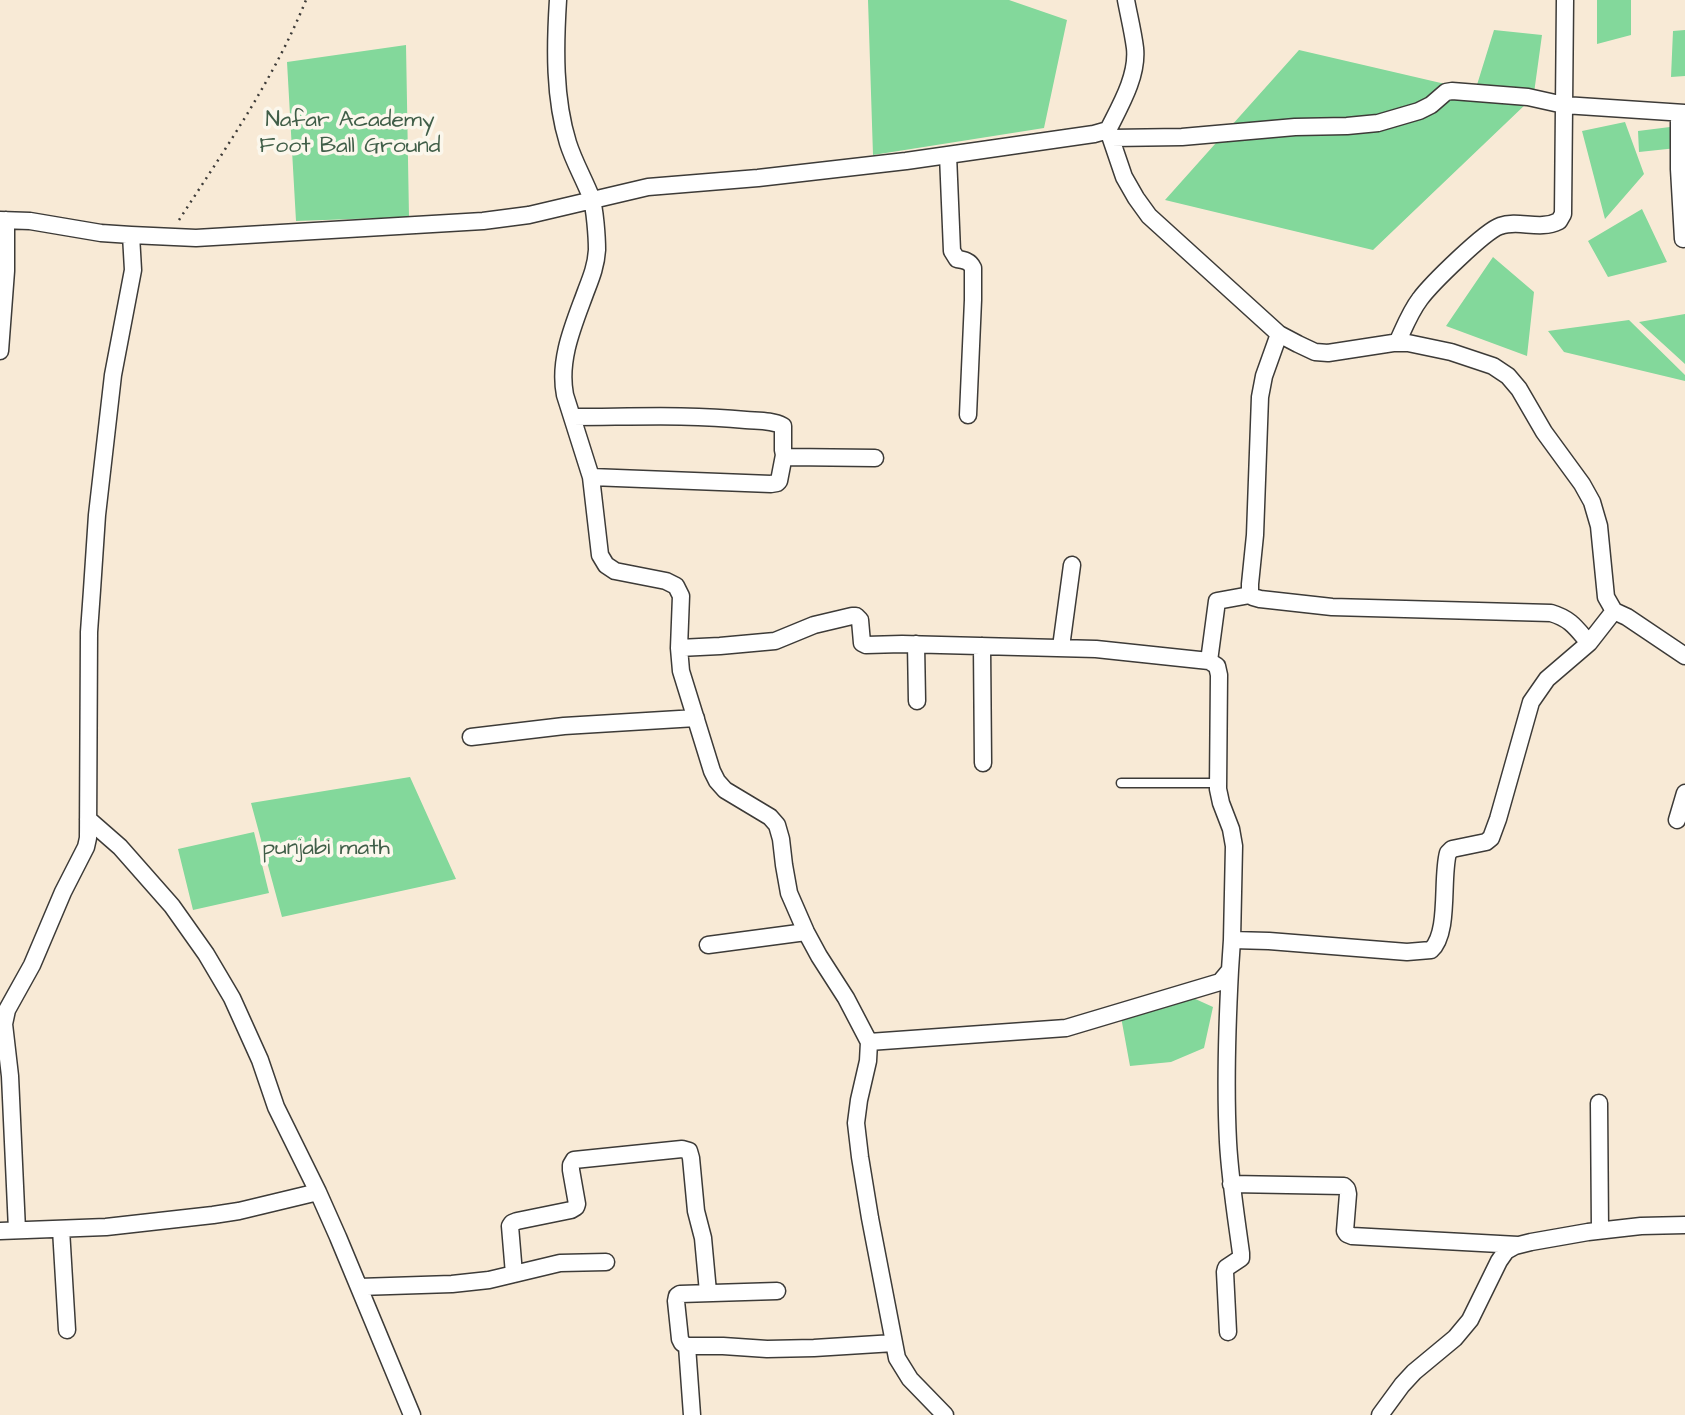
<!DOCTYPE html>
<style>
body{margin:0}
canvas{display:block;background:#f8ead6}
</style>
<canvas width="1685" height="1415"></canvas>
<script>
const c = document.querySelector('canvas').getContext('2d');
c.lineJoin = 'round';
function fillPath(path, color) { c.fillStyle = color; c.fill(path, 'evenodd'); }
function stroke(path, color, width, dash) { c.strokeStyle = color; c.lineWidth = width; c.lineCap = dash ? 'butt' : 'round'; c.setLineDash(dash || []); c.stroke(path); }
function write(font, color, halo, rows, align = 'center') {
  c.font = font + ' "Architects Daughter",sans-serif'; c.lineWidth = 7; c.setLineDash([]); c.textBaseline = 'middle'; c.strokeStyle = halo; c.fillStyle = color; for (const [text, x, y, turn = 0] of rows) {
    c.save(); c.translate(x, y); c.rotate((+turn || 0) * Math.PI / 180); c.textAlign = isNaN(turn) ? turn : align; if (halo) c.strokeText(text, 0, 0); c.fillText(text, 0, 0); c.restore();
  }
}
fillPath(new Path2D(`
 M868,0H1009L1067,20L1044,128L873,155Z
 M1597,0H1631V35L1597,44Z
 M1494,30L1542,35L1534,93L1476,88Z
 M1685,30V76L1671,77L1673,31Z
 M406,45L409,217L296,221L287,62Z
 M1299,50L1527,103L1373,250L1165,200Z
 M1625,122L1644,174L1605,219L1582,131Z
 M1678,126L1677,148L1639,152L1638,131Z
 M1642,209L1667,262L1608,277L1588,241Z
 M1493,257L1534,292L1527,356L1446,326Z
 M1685,314V364L1639,322Z
 M1629,320L1685,375V381L1564,352L1548,331Z
 M410,777L456,879L282,917L251,803Z
 M254,832L269,893L193,910L178,849Z
 M1191,997L1213,1007L1204,1048L1171,1062L1130,1066L1121,1017Z`), '#83d89b');
const lane = new Path2D(`
 M1121,783H1218`);
const street = new Path2D(`
 M558,0C555,47 554,98 568,143C574,162 584,179 591,197C595,208 597,238 597,250C596,266 591,278 586,291C574,324 558,359 565,395L591,477L600,555L606,565L615,571L666,581L676,586L681,596L679,648L681,671L712,771L717,781L725,790L770,817L777,825L781,839L784,865L789,893L806,932L819,956L846,998L869,1042L868,1061L859,1100L856,1123L860,1157L870,1218L897,1358L910,1379L945,1415
 M1679,113V169L1683,239
 M1108,130L1124,177L1136,198L1149,216L1279,334L1298,344L1315,352L1328,353L1393,343H1408L1451,352L1493,366L1508,376L1519,389L1544,432L1582,484L1592,502L1599,526L1606,597L1614,611L1627,617L1685,656
 M1111,138L1182,137L1295,127L1347,126L1378,123L1419,111L1431,105L1446,92L1452,91L1528,97L1564,105L1685,113
 M948,155L952,251L957,259C964,260 970,261 973,268V300L968,415
 M0,220L30,221L101,233L131,235L196,238L483,221L529,215L648,187L758,178L906,161L1094,134L1108,130C1120,106 1138,76 1135,48C1133,32 1129,16 1126,0
 M1279,334L1264,376L1260,397L1255,535L1250,584V595L1253,597L1260,599L1332,607L1551,613C1571,619 1576,628 1589,643
 M1397,343C1404,328 1410,312 1420,299C1431,284 1485,231 1500,226C1519,219 1539,231 1559,221L1563,214L1565,0
 M0,351L6,271V220
 M572,417C630,417 688,414 746,420C758,421 772,420 783,426V450L784,455L788,457L875,458
 M591,477L771,484L777,483L779,481L784,455
 M916,644L917,701
 M982,646L983,763
 M1061,647L1072,565
 M679,648L720,646L775,641L814,625L852,616H856L860,620L862,643L866,645L902,644L1096,649L1209,661L1217,666L1219,675L1218,789L1221,803L1231,829L1234,846L1232,940
 M1209,661L1217,601L1250,595
 M471,737L564,726L696,718
 M88,819L120,847L172,906L206,954L232,998L260,1060L276,1107L318,1192L338,1237L412,1415
 M1677,820L1685,793
 M708,945L806,932
 M869,1042L1066,1028L1220,982L1230,970L1232,940L1269,941L1407,952L1431,950C1450,933 1441,878 1448,853L1452,849L1486,842L1491,838L1498,819L1531,702L1547,679L1589,643L1614,611
 M1599,1103L1600,1230
 M1231,1184L1344,1186L1347,1189L1348,1194L1345,1231L1347,1234L1352,1236L1518,1245
 M61,1229L67,1330
 M17,1230L10,1076L4,1024L7,1010L32,965L63,892L86,847L88,838L89,632L92,590L97,515L113,375L133,270L131,235
 M0,1231L106,1227L213,1215L239,1211L318,1192
 M514,1274L510,1226L512,1223L517,1221L571,1210L576,1207L577,1204L571,1170V1165L574,1160L682,1149L689,1151L691,1158L696,1211L703,1238L708,1292
 M359,1287L452,1284L489,1280L560,1263L606,1262
 M777,1291L680,1294L677,1296L676,1301L680,1339L682,1343L687,1346H723L767,1349L814,1348L894,1343
 M1228,1332L1225,1272L1226,1268L1241,1258V1253C1236,1216 1230,1179 1228,1142C1225,1085 1227,1027 1230,970
 M687,1346L692,1415
 M1380,1415L1402,1385L1414,1372L1455,1338L1470,1320L1499,1261L1506,1251L1515,1246L1531,1242L1588,1232L1641,1226L1685,1225`);
stroke(lane, '#3d3b38', 11);
stroke(street, '#3d3b38', 19);
stroke(new Path2D(`
 M179,220C225,149 274,79 306,0`), '#3d3b38', 2.5, [2, 5]);
stroke(lane, '#fff', 8);
stroke(street, '#fff', 16);
write('23px', '#405e48', '#fbf7ec', [
 ["Nafar Academy",350,121],
 ["Foot Ball Ground",350,147],
 ["punjabi math",326,849]
]);
</script>
